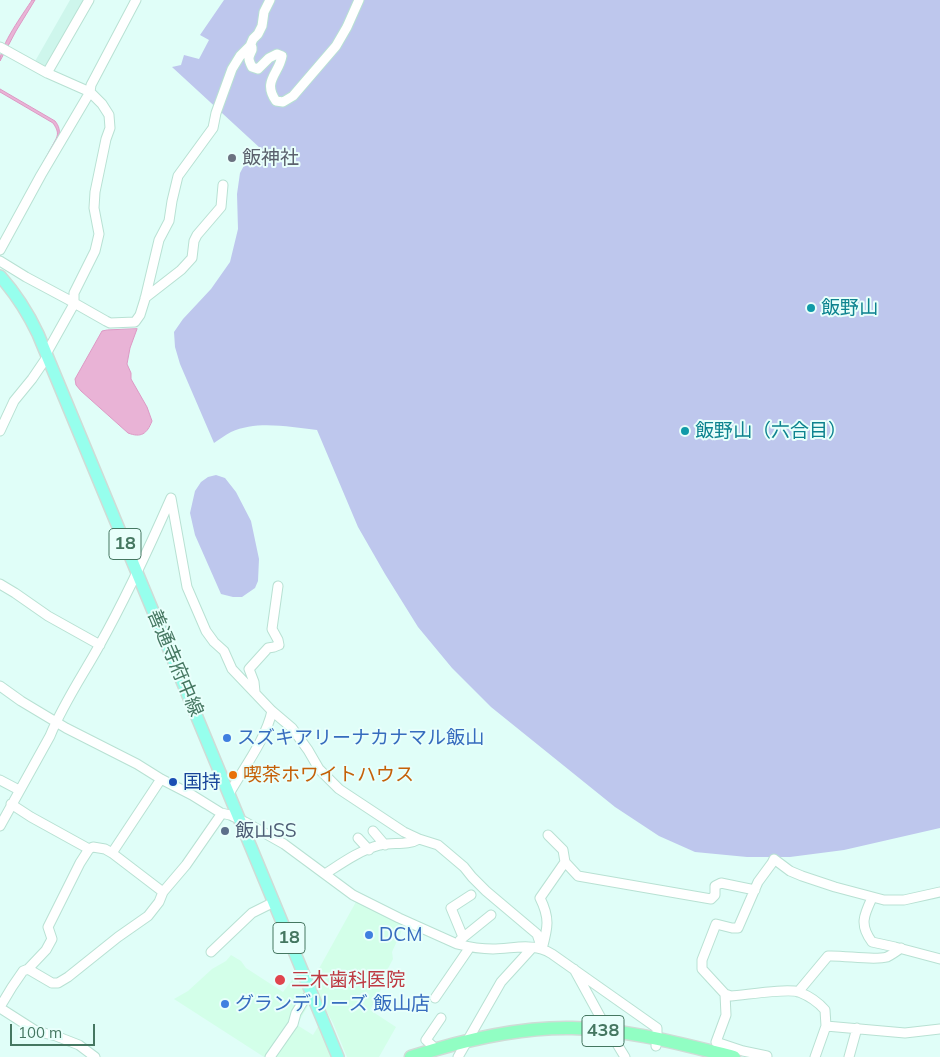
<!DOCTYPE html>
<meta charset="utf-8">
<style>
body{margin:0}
#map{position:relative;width:940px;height:1057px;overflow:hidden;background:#e0fef8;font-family:Mulish,sans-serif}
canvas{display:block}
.scale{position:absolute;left:10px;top:1024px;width:85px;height:22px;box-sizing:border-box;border:2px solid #457761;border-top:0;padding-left:6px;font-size:15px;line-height:18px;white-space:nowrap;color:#457761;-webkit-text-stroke:4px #e8fffb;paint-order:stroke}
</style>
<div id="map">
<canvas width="940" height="1057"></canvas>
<div class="scale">100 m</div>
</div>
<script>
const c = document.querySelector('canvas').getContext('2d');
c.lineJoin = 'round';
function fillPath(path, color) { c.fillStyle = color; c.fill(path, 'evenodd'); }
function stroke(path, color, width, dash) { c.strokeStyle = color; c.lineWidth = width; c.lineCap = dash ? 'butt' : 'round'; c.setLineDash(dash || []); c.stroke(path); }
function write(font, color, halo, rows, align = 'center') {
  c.font = font + ' Mulish,"Noto Sans JP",sans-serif'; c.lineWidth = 4; c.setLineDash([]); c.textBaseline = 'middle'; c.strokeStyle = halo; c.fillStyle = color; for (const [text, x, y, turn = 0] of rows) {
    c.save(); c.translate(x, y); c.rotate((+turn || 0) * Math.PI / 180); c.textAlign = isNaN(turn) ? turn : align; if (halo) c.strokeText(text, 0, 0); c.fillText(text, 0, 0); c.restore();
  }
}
fillPath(new Path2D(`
 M70,0H87L47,69L34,63Z`), '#cef6ec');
fillPath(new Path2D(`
 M357,900L405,923L392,952L393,959L383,978L386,980L370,1010L396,1027L379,1057H347L333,1023L311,983Z
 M231,955L241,961L246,968L283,992L298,972L310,1002L297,1025L313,1035L319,1025L333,1057H264L174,999L188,991L212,969L226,961Z`), '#d3ffe9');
fillPath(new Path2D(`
 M224,0H940V828L844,850L790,857H747L695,852L659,836L615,807L491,707L452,668L418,627L385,574L358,527L317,430C290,427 257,420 231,432C225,435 220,439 214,443L180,364L175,347L174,332L183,319L211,289L230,262L238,229L237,194L240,173L247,160L260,148L172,67L181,65L184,55L199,59L209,40L200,35Z
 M216,475L225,478L236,492L251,521L259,559L258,581L255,588L242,597H233L221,594L195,535L190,513L195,491L201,482L208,477Z`), '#bec7ed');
const water = new Path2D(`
 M32,0H35L16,31L0,61C0,45 23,14 32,0Z
 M0,89L55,121C59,126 60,130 59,136L0,244V241L56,139C59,133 57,129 53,123L0,92Z
 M137,329L130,348L127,364L131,373V379L147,407L152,421C147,434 141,438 128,433L81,391L76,385L75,379L102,331L107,330Z`);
fillPath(water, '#e9b3d6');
stroke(water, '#dc99c4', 1);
const minor = new Path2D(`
 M250,46L253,39L258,34L262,26L264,12L270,0
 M0,47L47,73L90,92L102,104L109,115L110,128L106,139L95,192L94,208L99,234L95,251L74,293V304L46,354
 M47,73L89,0
 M0,250L41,175L90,92L91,85L136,0
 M0,261L26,277L69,300L106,321L110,323L135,322L140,315L145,299L159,240L169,221L172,201L178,176L213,128L216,113L232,69L240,56L250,46L252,47V50C248,58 248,59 252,67L258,69L269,58L277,54L282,56C279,74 262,81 276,101L283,102L293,96L336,46L347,27L359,0
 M145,298L181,270L192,258L194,241L197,235L221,207L223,185
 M0,431L14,401L32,379L47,357
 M0,584L15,593L48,616L100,645
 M0,686L21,701L66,728L137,764L161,779L192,795L221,813L230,815L245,822L284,844L353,895L399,918L457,944C469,947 481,949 493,949C509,949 526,944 541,949C545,950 549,952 552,954L657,1028V1038L656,1046
 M255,692L254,682L249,669L268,648L274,647L279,645L278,640L272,629L278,586
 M0,780L19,790
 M229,794C243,769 266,739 272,711
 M11,804L31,817L89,849
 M0,826L50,736C63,704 83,675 99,646C126,598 149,548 171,498L187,587L206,631L214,642L224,651L232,669L272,711L292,728L308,750L319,769L339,789L404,832L419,839L438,845L464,867L472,877L486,891L537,934L542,949
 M373,831L385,845
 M548,835L563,850L565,862L578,876L711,899L715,895V886L721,883L755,890
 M358,838L369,850
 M112,853L161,779
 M325,874C342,863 360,850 380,845C394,842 407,846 419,839
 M872,898C864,915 859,925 872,942L895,947L940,959
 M463,937L451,908L471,895
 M460,940L491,915
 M542,949C548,927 550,918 540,898L565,862
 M211,952L252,913L274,902
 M28,969L52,983H58L68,977L118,937L148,916L159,902L163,892L186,865L220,816L221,813
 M574,969L608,1031
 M798,992L828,956C844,955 873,961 887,957C891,955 897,951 901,948
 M725,994L726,1015L716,1042L743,1051L767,1056
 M435,998L470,947
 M0,1007L12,987L23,971L28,969L46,950L52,939L48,927L80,863L89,849L93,847L105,849L112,853L163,892
 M0,1008L36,1031L56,1036L79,1045L95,1057
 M826,1026L905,1033L940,1029
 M614,1039L625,1057
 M436,1049L426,1040L441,1018
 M270,1057L293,1024L296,1013L304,1000L312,993
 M458,1057L501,982L532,948
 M815,1057L826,1026L825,1010C819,1003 809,996 799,992C787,988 746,995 731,996L725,994L702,969V960L716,924L732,928H738L758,882L772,863L774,859L790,871L802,876L835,887L884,900H904L940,892
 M849,1057L857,1028`);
const major = new Path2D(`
 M0,276C16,294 28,313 38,334L338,1057`);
const highway = new Path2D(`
 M411,1057C463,1040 517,1027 572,1028C627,1029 681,1044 734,1057`);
stroke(minor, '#b8e1d3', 11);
stroke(major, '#cfdcd6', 14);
stroke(highway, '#cfdcd6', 15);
stroke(minor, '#fff', 9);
stroke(major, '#96ffed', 11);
stroke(highway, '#91fec3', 12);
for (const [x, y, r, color] of [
 [232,158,5,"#6b7280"],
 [811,308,5,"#0f9aa8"],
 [685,431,5,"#0f9aa8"],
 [227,738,5,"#3f7fe0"],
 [233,775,5,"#e8710a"],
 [173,782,5,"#1a4fb4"],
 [225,831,5,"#5c6f8a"],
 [369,935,5,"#3f7fe0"],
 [280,980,6,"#e0444e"],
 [225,1004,5,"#3f7fe0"]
]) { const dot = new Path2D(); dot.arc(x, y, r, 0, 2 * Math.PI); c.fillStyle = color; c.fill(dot); stroke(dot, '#e8fffb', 2); }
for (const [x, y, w] of [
 [125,544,32],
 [289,938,32],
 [603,1031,42]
]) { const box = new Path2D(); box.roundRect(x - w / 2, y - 15.5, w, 31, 4); c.fillStyle = '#e8fffb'; c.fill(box); stroke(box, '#457761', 1); }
write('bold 18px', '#457761', null, [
 ["18",125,544],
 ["18",289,938],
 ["438",603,1031]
]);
write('19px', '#5b616d', '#e8fffb', [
 ["飯神社",242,158]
], 'left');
write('19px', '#0d838f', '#e8fffb', [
 ["飯野山",821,308],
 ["飯野山（六合目）",695,431]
], 'left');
write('19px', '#457761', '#e8fffb', [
 ["善通寺府中線",175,663,67]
]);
write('19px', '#366cbe', '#e8fffb', [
 ["スズキアリーナカナマル飯山",237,738],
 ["DCM",379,935],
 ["グランデリーズ 飯山店",235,1004]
], 'left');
write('19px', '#c56008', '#e8fffb', [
 ["喫茶ホワイトハウス",243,775]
], 'left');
write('19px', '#164399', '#e8fffb', [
 ["国持",183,782]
], 'left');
write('19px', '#4e5e75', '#e8fffb', [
 ["飯山SS",235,831]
], 'left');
write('19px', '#be3a42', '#e8fffb', [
 ["三木歯科医院",291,980]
], 'left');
</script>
